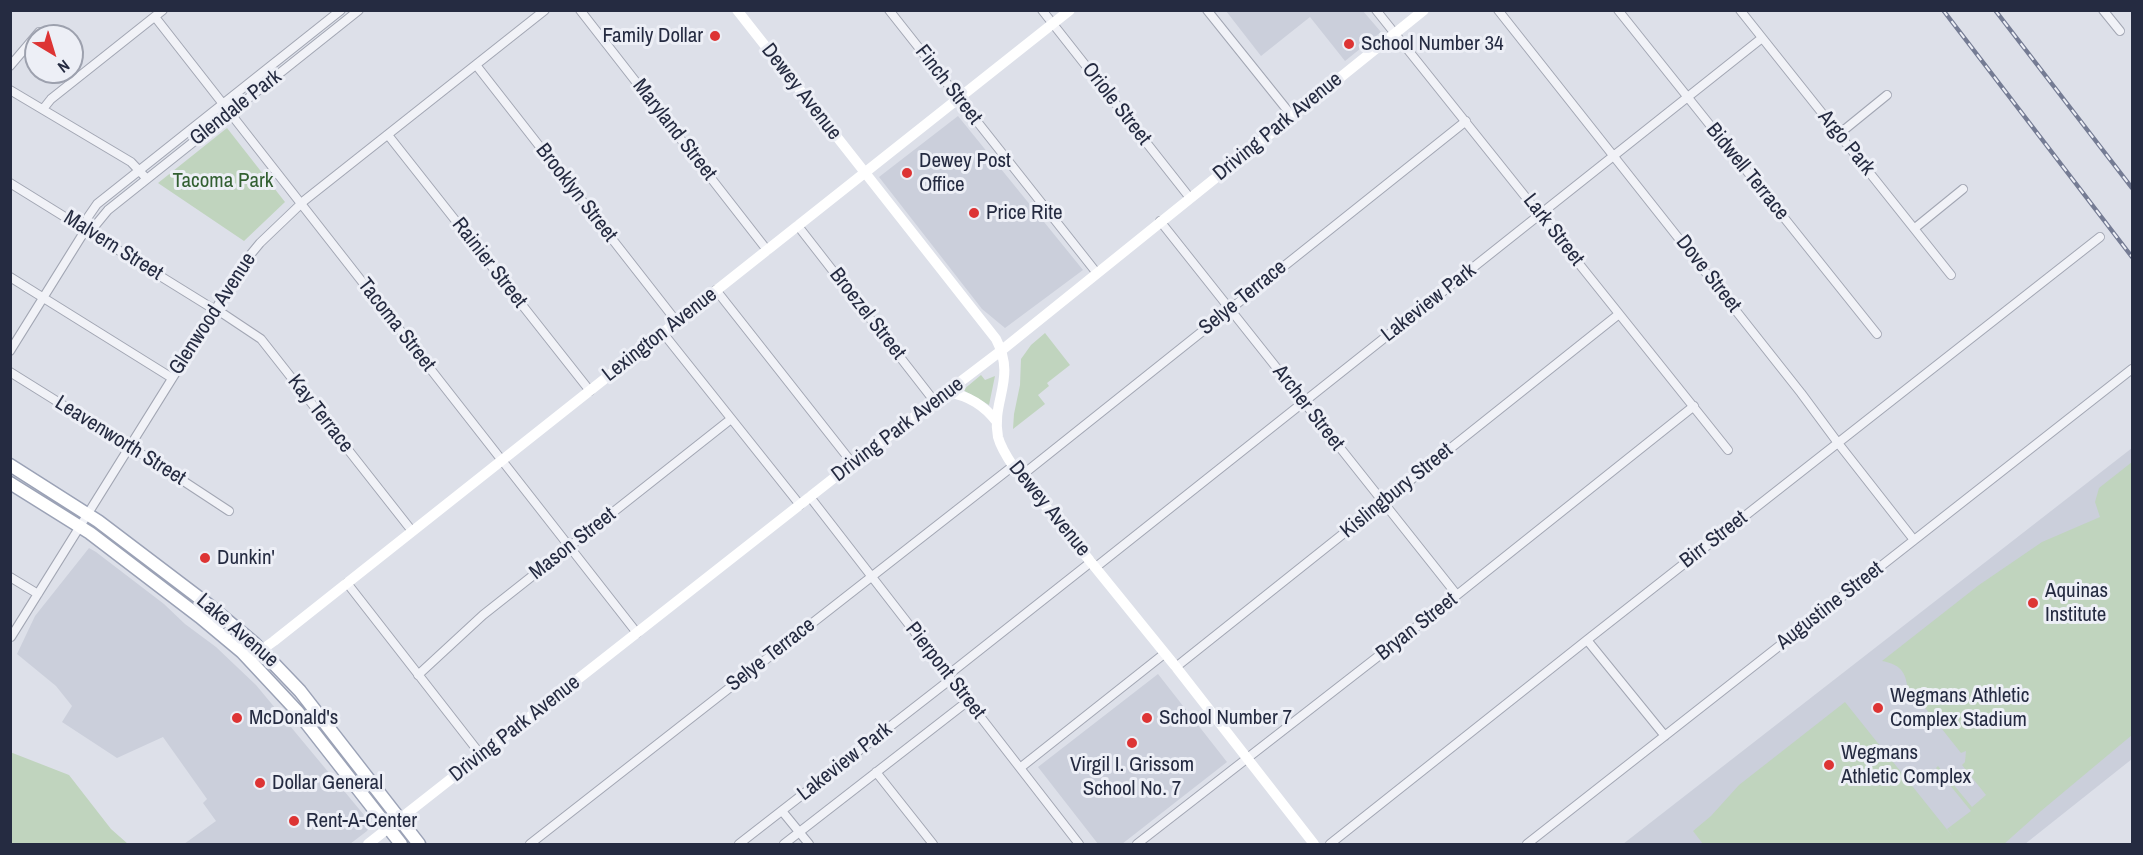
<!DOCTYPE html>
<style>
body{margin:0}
#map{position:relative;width:2143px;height:855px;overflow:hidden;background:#dde0e9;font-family:"Archivo Narrow",sans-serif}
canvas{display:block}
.frame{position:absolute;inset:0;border:12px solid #252b41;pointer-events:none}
.north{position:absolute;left:24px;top:24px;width:60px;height:60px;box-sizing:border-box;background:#edeff6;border:2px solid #9da1ae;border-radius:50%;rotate:142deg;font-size:16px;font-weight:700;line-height:24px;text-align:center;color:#252b41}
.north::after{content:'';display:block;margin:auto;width:21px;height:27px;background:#dd3434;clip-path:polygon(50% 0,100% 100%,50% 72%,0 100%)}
</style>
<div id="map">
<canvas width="2143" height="855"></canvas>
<div class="frame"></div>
<div class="north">N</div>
</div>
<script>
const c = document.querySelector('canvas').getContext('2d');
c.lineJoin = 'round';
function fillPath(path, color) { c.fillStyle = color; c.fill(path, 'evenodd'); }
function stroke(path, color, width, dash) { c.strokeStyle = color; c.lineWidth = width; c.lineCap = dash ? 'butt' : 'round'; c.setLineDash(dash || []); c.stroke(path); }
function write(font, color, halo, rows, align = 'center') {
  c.font = font + ' "Archivo Narrow",sans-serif'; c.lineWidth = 6; c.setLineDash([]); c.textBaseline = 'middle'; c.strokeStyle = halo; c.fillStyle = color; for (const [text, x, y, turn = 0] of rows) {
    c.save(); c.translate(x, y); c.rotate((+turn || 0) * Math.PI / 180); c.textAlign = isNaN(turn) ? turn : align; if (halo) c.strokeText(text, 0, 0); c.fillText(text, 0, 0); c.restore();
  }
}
fillPath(new Path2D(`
 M1226,11H1363L1381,32L1345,61L1310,17L1261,56Z
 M958,116L1083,270L1005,328L982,309L879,177Z
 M2132,448V759L2025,844H1623Z
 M89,548L96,552L164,604L185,624L216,647L256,685L369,821L370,826L367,831L350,844H184L216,821L203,803L207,799L163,737L117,758L62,722L72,706L56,686L17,654L35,616Z
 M1158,674L1227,762L1122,844H1098L1038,767Z`), '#cbcfdb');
fillPath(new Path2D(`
 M227,128L285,202L244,241L158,183Z
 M1045,333L1070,365L1047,383L1049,386L1038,395L1045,404L1013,429L1014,414L1020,385L1021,359L1031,345Z
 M981,375L985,380L995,376L989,405L963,390Z
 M2132,462V735L2041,811L2004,844H1703L1693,831L1711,816L1739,785L1845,702L1953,837L1947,829L1971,811L1936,768L1938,766L1972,807L1986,795L1962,765L1965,762L1966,751L1961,753L1907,685C1905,669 1897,664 1882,661L1979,585L2042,542L2100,517L2095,502L2099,488Z
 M10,752L69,775L111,829L128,844H11Z`), '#c0d4be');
const street = new Path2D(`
 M580,10L767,250
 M889,10L1096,272
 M1042,10L1190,198
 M1207,10L1292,116
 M1376,10L1728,450
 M1498,10L1801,393L1838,443L1914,540
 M1618,10L1877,334
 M1740,10L1951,275
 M2103,10L2120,31
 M155,17L637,633
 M476,65L677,322
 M10,66L39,32
 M10,90L131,162L147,179
 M43,109L51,99L163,10
 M1839,134L1887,95
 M388,135L590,391
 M10,183L215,310
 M1160,221L1457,595
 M798,226L935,402
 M1915,228L1963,189
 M86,229L94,227L108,210L359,10
 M10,277L172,378
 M716,290L853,464
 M216,309L261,339L412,531
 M663,333L800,505
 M10,351L86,229L88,217L97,204L341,10
 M10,372L159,465L229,511
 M1021,476L1466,121
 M810,497L1079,844
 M1096,567L1762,38
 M10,577L38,594
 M347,583L481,755
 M11,637L246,260L260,243L305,200L545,10
 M1587,640L1665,736
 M1176,667L1619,314
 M418,675L483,615L731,419
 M948,675L1091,562
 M1020,768L1164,654
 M876,772L933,844
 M782,811L809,844
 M530,844L1013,466
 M739,844L951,679
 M784,844L968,701
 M1137,844L1457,595L1694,406
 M1330,844L1587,640L2100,237
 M1527,844L2132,369`);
const primary = new Path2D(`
 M10,465L98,521L210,606L254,643L300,691L419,844
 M10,483L90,533L200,617L242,652L297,711L401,844`);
stroke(street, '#a2a6b3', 10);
stroke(primary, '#9ba2b6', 15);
stroke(street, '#f1f2f7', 8);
stroke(new Path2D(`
 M737,10L996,339C1017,379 991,400 998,437C1001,448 1007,457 1013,466L1176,667L1314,844
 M948,392C969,396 984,405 997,422
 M249,659L274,641L1070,10
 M368,844L839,474L1002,350L1424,10`), '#fff', 10);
stroke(primary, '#fff', 12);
const rail = new Path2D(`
 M1943,10L2132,257
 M1995,10L2132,188`);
stroke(rail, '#757c94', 4.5);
stroke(rail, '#edeff6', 2, [7]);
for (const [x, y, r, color] of [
 [715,36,6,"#dd3434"],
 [1349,44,6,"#dd3434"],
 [907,173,6,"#dd3434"],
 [974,213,6,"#dd3434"],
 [205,558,6,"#dd3434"],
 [2033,603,6,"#dd3434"],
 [1878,708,6,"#dd3434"],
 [237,718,6,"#dd3434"],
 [1147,718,6,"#dd3434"],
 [1132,743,6,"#dd3434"],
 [1829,765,6,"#dd3434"],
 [260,783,6,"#dd3434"],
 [294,821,6,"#dd3434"]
]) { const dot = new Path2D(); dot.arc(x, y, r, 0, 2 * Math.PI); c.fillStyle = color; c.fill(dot); stroke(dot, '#edeff6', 2); }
write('21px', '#252b41', '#edeff6', [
 ["Family Dollar",703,36,"right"],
 ["School Number 34",1361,44],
 ["Dewey Post",919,161],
 ["Office",919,185],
 ["Price Rite",986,213],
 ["Dunkin'",217,558],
 ["Aquinas",2045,591],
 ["Institute",2045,615],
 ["Wegmans Athletic",1890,696],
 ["Complex Stadium",1890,720],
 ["McDonald's",249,718],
 ["School Number 7",1159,718],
 ["Wegmans",1841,753],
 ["Athletic Complex",1841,777],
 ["Virgil I. Grissom",1132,765,"center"],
 ["School No. 7",1132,789,"center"],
 ["Dollar General",272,783],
 ["Rent-A-Center",306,821]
], 'left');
write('21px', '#252b41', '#edeff6', [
 ["Finch Street",948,85,52],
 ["Dewey Avenue",801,92,52],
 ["Oriole Street",1116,104,52],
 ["Glendale Park",236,108,-38],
 ["Driving Park Avenue",1278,127,-39],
 ["Maryland Street",674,130,52],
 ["Argo Park",1846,143,51],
 ["Bidwell Terrace",1747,172,51],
 ["Brooklyn Street",576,193,52],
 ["Lark Street",1553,230,52],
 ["Malvern Street",113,246,32],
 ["Rainier Street",489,263,52],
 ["Dove Street",1708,274,52],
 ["Selye Terrace",1243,298,-39],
 ["Lakeview Park",1429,303,-38],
 ["Glenwood Avenue",213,314,-57],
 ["Broezel Street",867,314,52],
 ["Tacoma Street",396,325,52],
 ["Lexington Avenue",660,335,-38],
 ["Archer Street",1308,408,52],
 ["Kay Terrace",320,414,52],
 ["Driving Park Avenue",898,430,-37],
 ["Leavenworth Street",120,441,32],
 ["Kislingbury Street",1397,491,-39],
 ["Dewey Avenue",1049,509,51],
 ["Birr Street",1714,540,-38],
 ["Mason Street",573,544,-38],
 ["Augustine Street",1830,606,-38],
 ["Bryan Street",1417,627,-38],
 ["Lake Avenue",237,631,41],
 ["Selye Terrace",771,655,-38],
 ["Pierpont Street",945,671,52],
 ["Driving Park Avenue",515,729,-38],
 ["Lakeview Park",845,762,-38]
]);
write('21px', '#325f31', '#edeff6', [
 ["Tacoma Park",223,181]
]);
</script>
